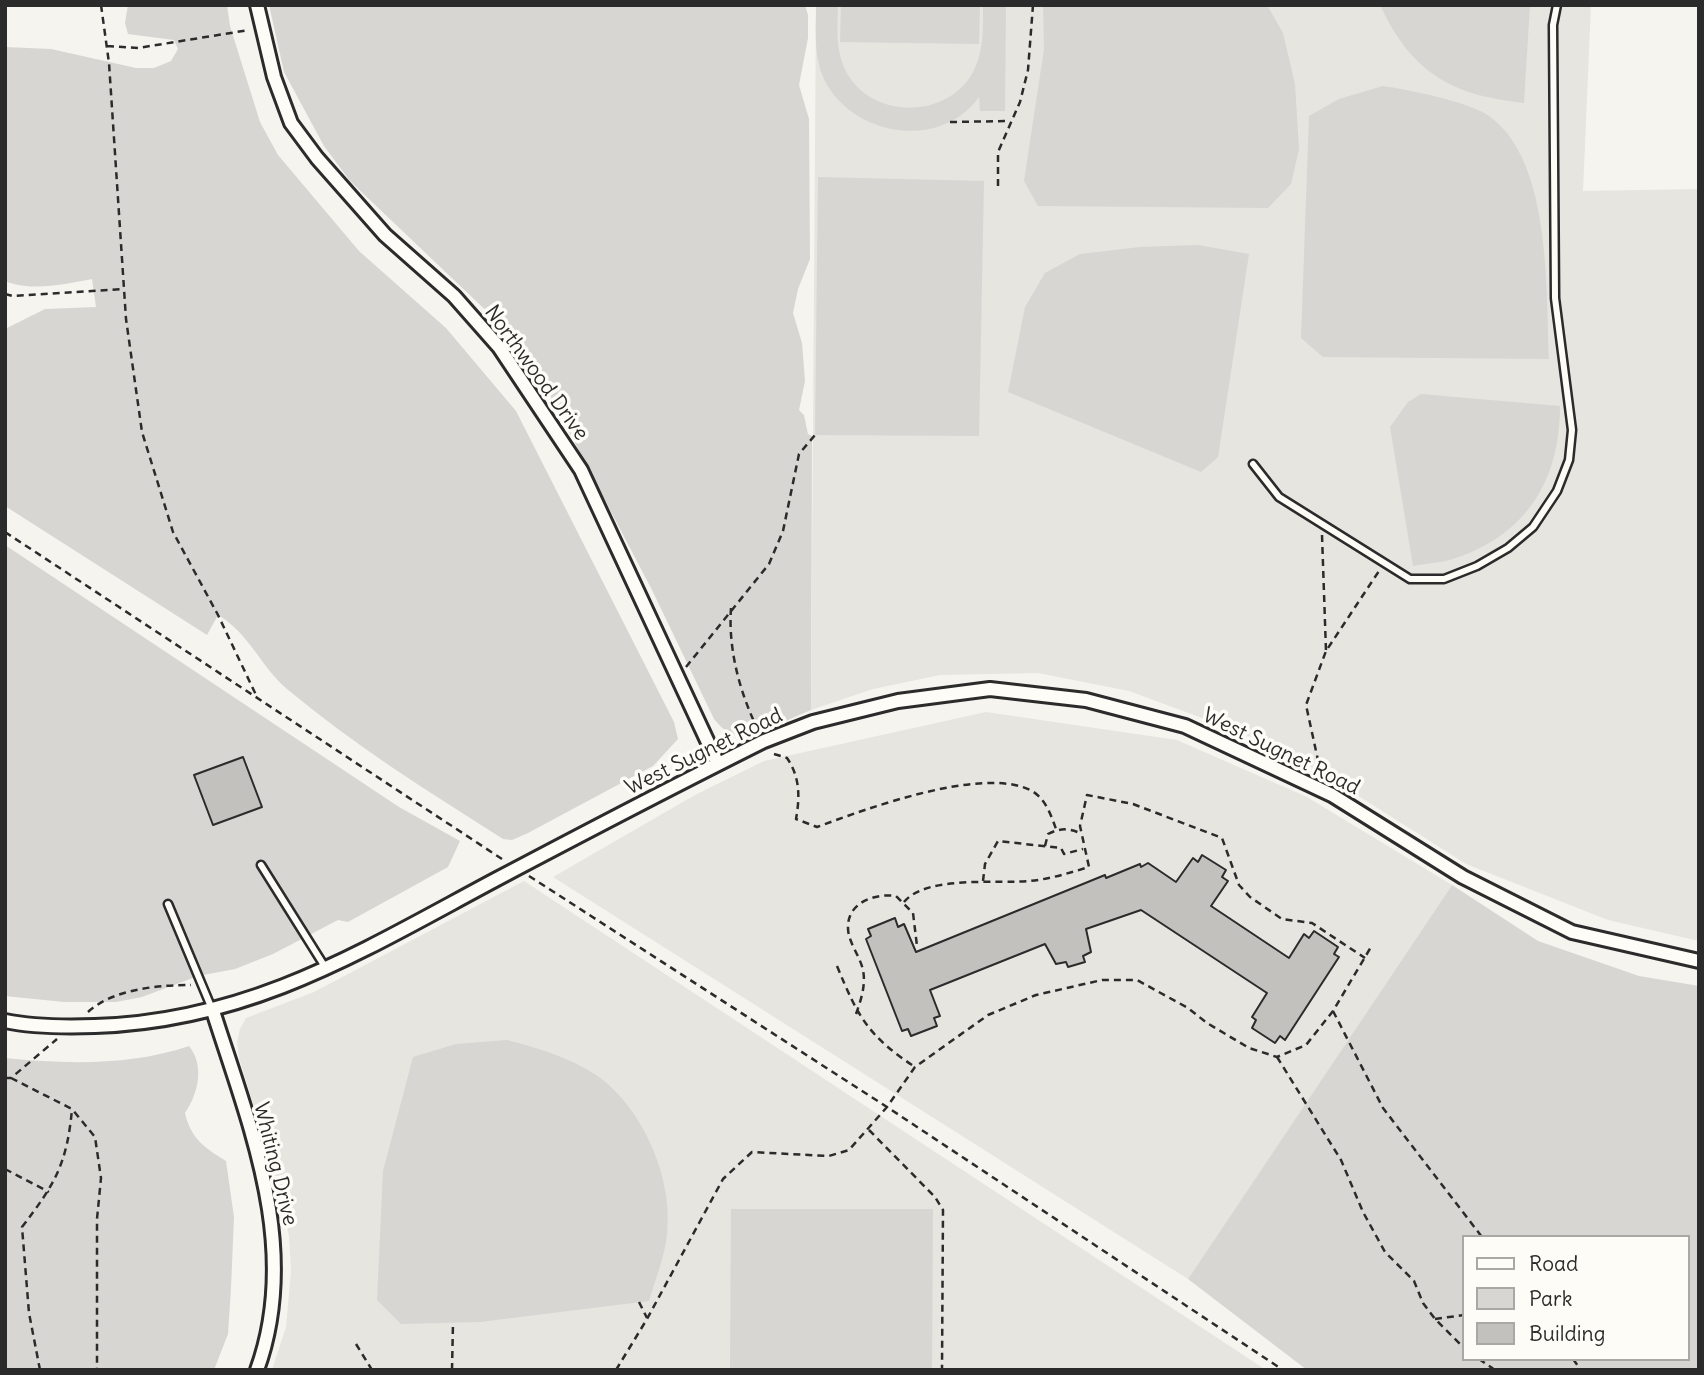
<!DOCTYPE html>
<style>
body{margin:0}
#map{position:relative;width:1704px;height:1375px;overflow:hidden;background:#f5f4ef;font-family:Delius,sans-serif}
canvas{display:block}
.frame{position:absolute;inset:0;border:7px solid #2b2b2b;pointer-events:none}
.legend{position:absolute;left:1462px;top:1235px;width:228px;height:126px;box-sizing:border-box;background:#fdfcf7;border:2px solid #a9a8a5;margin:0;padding:9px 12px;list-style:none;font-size:21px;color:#2b2b2b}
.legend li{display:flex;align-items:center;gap:14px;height:35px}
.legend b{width:35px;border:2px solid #a9a8a5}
</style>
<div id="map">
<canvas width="1704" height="1375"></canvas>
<div class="frame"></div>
<ul class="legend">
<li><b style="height:9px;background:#fdfcf7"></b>Road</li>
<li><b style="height:19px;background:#d7d6d2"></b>Park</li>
<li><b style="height:19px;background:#c2c1be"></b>Building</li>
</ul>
</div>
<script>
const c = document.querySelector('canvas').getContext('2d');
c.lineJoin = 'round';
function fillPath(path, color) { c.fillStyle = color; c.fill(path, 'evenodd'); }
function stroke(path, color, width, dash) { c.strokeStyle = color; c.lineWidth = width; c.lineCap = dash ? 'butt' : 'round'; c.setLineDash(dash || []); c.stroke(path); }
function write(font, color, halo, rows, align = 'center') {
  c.font = font + ' Delius,sans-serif'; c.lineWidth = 7; c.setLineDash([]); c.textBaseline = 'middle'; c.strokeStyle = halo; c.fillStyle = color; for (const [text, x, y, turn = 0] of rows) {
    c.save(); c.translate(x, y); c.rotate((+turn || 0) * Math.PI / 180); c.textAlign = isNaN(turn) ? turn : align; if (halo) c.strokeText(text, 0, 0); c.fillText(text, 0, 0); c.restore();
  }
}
fillPath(new Path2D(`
 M816,5H1591L1583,191L1699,189V941L1608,920L1466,864L1319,771L1240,732L1129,691L1038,673L940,675L873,689L811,710Z
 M986,712L1177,740L1307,797L1452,885L1188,1279L553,877L695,795L764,761Z
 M524,881L1266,1370H272L286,1327L291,1271L289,1236L276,1178L239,1058L237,1042L240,1029L246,1018L314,992Z`), '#e6e5e0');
fillPath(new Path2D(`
 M128,5H227L230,26L260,122L278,155L359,251L446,328L516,411L674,722L678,739L653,766L528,833L512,840L503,839C429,792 354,745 287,689C261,667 249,633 218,615L207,635L5,506V329L45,309L96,307L92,279C65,284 31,292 5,281V47L51,49L136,68H154L171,61L178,49L174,40L128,34L125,23Z
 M269,5H805L808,15V38L799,85L809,119L810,259L798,289L793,313L802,343L805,381L799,410L804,415L808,434L812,436L811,710C793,717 755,737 737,735C727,734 720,726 714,719L652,590L544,384L497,321L350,181L324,146L284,72Z
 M816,5H838C837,32 835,60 853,82C884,121 954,115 975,68C984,48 983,27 983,5H1006L1005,111H980L979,97C942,149 859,138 827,85C813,60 816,32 816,5Z
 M841,5H980L979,44L840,42Z
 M1043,5H1267L1283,33L1295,84L1299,149L1291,184L1268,208L1038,206L1024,181L1044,49Z
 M1380,5H1530L1524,103C1451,95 1412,73 1380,5Z
 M1383,86C1410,90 1464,101 1486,114C1552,156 1546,291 1549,359L1323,357L1301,338L1309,116L1339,99Z
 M818,177L984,181L979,436L815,435Z
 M1198,245L1249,254L1218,457L1201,472L1008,392L1025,307L1045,273L1080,254L1140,247Z
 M1421,394L1560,406C1560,480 1527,534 1456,558C1442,563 1427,563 1413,566L1390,427L1408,402Z
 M5,545L399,807L460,841L448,867L348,922L338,920L273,954L235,969L198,976L142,997L116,1002H64L5,996Z
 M1452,885L1538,941L1639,976L1699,986V1370H1307L1188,1279ZM1464,1237H1688V1359H1464Z
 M507,1040C537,1048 569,1057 596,1075C642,1106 674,1179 667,1234C665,1256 655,1280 649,1301L480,1322L401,1324L377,1300L383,1171L413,1057L456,1044Z
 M189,1046C205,1066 198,1094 185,1113C191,1139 205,1148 226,1161L234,1217L231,1288L228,1334L214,1370H5V1058C67,1064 130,1066 189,1046Z
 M731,1209H933L932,1370H730Z`), '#d7d6d2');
const building = new Path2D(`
 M243,757L262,807L213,825L194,775Z
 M1202,855L1226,870L1222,877L1228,881L1211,906L1289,958L1304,934L1309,938L1314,931L1338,947L1334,954L1339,957L1285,1040L1280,1036L1275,1043L1252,1028L1256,1020L1252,1017L1267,993L1141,910L1086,929L1091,952L1083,956L1085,962L1068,967L1066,962L1056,964L1045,944L930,990L940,1016L934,1018L937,1026L911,1036L908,1029L902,1031L866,939L871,936L868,929L895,918L898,927L904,924L916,952L1105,875L1106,878L1140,864L1141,867L1148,863L1176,882L1193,858L1198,862Z`);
fillPath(building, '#c2c1be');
stroke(building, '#2b2b2b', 2);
const service = new Path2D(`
 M1253,464L1279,497L1410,579H1444L1477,566L1508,548L1533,527L1557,491L1569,460L1572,430L1555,298L1553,25L1557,5
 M261,865L325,967
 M168,904L212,1009`);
const minor = new Path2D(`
 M257,5L274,77L291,123L317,158L385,235L454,296L499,347L581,470L718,764
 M213,1011C250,1127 301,1249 257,1370
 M5,1021C34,1027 66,1027 95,1026C251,1021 362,951 495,880C584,833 674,786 764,741L813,722L898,701L990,689L1086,700L1185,726L1332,795L1463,877L1572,932L1699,961`);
stroke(service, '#2b2b2b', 11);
stroke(minor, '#2b2b2b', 18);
stroke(new Path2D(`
 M101,5L109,63L126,319L142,432L173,532L218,615L257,697
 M107,46L138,48L249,30
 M950,122L1009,121
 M998,186V152L1020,102L1028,70L1033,5
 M5,294L13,296L124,289
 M5,532L502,859
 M1322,535L1326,651
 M731,608C728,650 740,693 758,730
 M686,667L769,564L783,531L799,454L815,435
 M774,754L787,758C800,777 800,797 796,819L817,827C866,809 981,766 1030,790C1045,797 1051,815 1056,829
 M1321,774L1306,705L1326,651L1379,571
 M1045,846L1048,834C1060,828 1068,828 1080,833
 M529,876L887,1107L1283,1370
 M983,881L985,864L998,841L1061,848L1064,854L1083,849
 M904,902C926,875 998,884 1030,881C1050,879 1069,873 1089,867L1080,826L1087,795L1133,804L1222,838L1239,885L1250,897L1282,919L1312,923L1365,958
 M837,966C858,1017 868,1036 915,1067
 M1333,1011L1383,1108L1482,1237
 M88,1012C113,989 158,985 191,985
 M856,1014C861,1000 866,985 863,970C860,956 848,942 848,928C847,902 876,893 896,896L913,913L917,946
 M1277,1057L1341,1160L1363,1212L1385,1252L1414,1281L1423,1303L1435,1319L1464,1348
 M5,1078H11L57,1039
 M11,1078L72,1109L95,1137L101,1178L97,1219V1370
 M869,1130L935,1197L943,1210L942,1370
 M5,1169L49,1192
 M639,1302L647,1318
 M1435,1319L1464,1315
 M356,1344L372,1370
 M1479,1359L1495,1370
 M1573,1359L1581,1370
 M40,1370L29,1313L22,1227C55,1184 67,1164 72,1109
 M452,1370L453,1323
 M616,1370L647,1319L723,1179L752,1152L829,1156L849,1150L887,1107L915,1067L988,1015L1036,995L1102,980H1137L1188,1008L1207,1023L1249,1048L1277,1057L1306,1045L1333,1011L1371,947`), '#2b2b2b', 2.5, [7, 5]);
stroke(service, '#fdfcf7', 6);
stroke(minor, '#fdfcf7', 12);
write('21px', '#2b2b2b', '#fdfcf7', [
 ["Northwood Drive",536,373,54],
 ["West Sugnet Road",704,752,-26],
 ["West Sugnet Road",1281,752,26],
 ["Whiting Drive",275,1164,76]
]);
</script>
